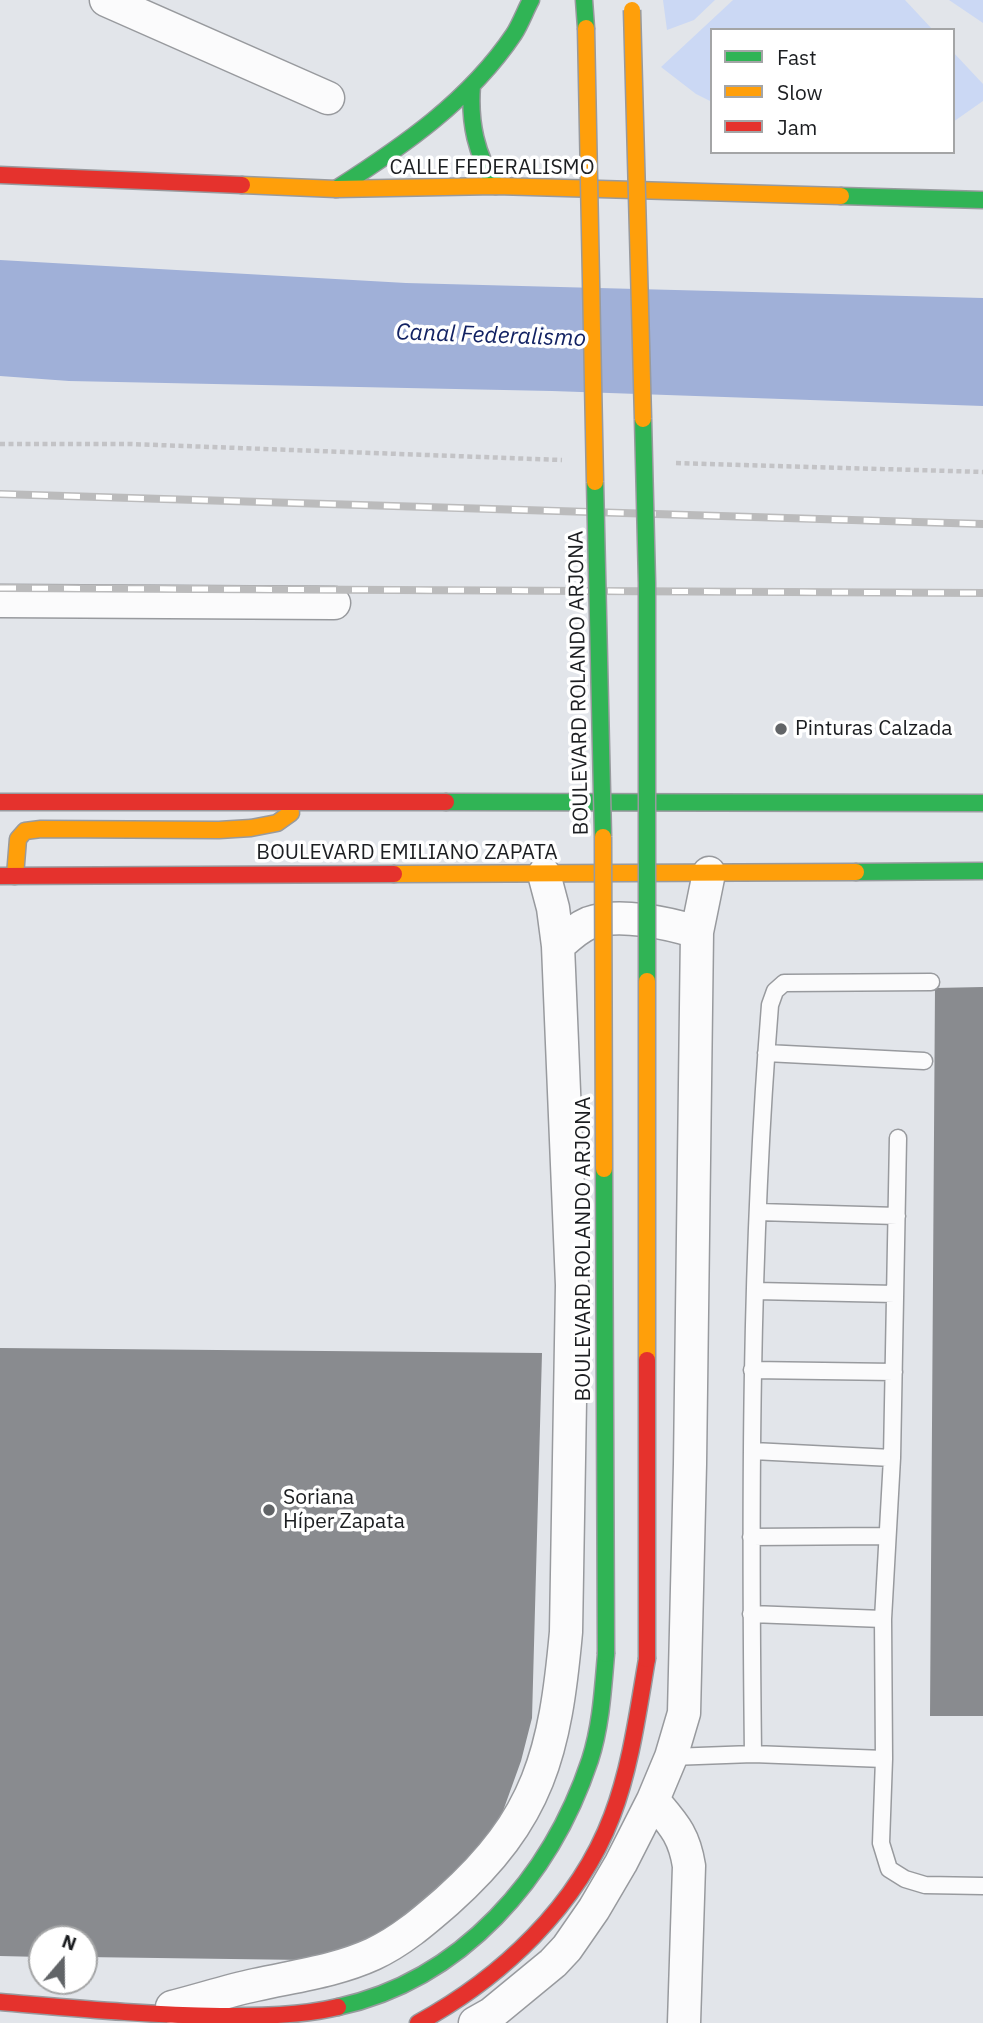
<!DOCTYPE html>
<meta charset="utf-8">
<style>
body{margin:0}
#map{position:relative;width:983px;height:2023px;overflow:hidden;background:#e2e5ea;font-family:"IBM Plex Sans",sans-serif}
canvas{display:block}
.legend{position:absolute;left:710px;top:28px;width:245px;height:126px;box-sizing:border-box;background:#fff;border:2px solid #a4a5a6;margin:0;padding:9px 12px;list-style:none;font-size:21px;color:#1c1e21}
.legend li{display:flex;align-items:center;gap:14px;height:35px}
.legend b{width:35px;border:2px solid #a4a5a6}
.north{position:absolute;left:28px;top:1925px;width:70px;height:70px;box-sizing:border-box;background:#fff;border:2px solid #a4a5a6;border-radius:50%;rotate:20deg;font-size:19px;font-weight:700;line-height:28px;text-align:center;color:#1c1e21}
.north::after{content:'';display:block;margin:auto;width:24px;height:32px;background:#616467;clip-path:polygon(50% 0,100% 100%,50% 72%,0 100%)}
</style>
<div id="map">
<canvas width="983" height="2023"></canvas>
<ul class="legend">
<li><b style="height:9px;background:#30b455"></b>Fast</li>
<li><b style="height:9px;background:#ff9f0a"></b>Slow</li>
<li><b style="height:9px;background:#e5322d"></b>Jam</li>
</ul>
<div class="north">N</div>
</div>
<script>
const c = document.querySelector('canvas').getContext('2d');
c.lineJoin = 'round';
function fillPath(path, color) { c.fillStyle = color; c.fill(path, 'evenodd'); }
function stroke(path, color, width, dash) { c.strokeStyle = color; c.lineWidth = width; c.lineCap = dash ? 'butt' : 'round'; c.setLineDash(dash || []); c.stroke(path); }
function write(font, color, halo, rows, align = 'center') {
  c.font = font + ' "IBM Plex Sans",sans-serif'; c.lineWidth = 7; c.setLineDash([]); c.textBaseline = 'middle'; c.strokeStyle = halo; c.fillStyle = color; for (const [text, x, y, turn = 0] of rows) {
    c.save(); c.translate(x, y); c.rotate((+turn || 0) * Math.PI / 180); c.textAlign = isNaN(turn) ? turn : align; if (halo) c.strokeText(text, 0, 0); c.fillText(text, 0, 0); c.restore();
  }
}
fillPath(new Path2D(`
 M663,0H715L694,20L667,30Z
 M733,0H905L933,30H712V102L696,94L661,67Z
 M949,0H983V23Z
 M953,52L983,84V101L953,122Z`), '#cbd8f4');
fillPath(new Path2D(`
 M0,260L406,283L983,298V406L552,391L69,381L0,376Z`), '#a0b0d8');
fillPath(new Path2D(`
 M983,987V1716H930L935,988Z
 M0,1348L542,1353L532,1718L521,1761L503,1811L477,1852L442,1890L378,1935L340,1951L305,1960L84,1957V1939H42V1957L0,1956Z`), '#898b8f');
const lane = new Path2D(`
 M766,1053L924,1061
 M898,1138L892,1458L883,1619L884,1759L881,1843L889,1869L905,1879L925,1885L983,1886
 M758,1212L897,1216
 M756,1291L895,1294
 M752,1370L894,1372
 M753,1451L892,1458
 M751,1537L886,1536
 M751,1614L883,1619
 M753,1754C750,1504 750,1254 770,1005L775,991L784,983L931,982
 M671,1757L753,1754L884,1759`);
const street = new Path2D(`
 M106,0L328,98
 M0,601L334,603
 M558,946C568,937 577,928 589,923C618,912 668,923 697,932
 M653,1800C673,1824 684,1834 689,1866L684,2023
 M172,2007C200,2000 227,1991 255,1985C295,1976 336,1971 373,1954C401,1941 424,1921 447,1901C540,1818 555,1752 566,1632L572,1285L558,946L553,908L544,874
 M475,2023L491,2014L553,1963L567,1948L594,1909L621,1863L653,1800L671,1757L684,1713L690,1464L697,932L709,873`);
const fast = new Path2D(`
 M584,0L586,28
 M472,85C469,123 476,154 496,186
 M336,189C403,146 469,101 514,34C521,23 525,11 531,0
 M841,196L983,200
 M446,802L983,803
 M856,872L983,871
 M338,2007C462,1980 551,1877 590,1760C601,1726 603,1689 606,1654`);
const slow = new Path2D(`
 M242,185L336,189L496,186L841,196
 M394,874L856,872
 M15,876L18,839L25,831L41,829L219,830L251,828L277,823L291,813`);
const jam = new Path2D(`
 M0,175L242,185
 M0,802H446
 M0,876L394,874
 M0,2002C73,2008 147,2015 220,2016C260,2016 300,2016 338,2007
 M418,2023C501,1978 578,1906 612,1816C631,1766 638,1711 647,1659`);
stroke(lane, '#989a9e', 19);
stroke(street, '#989a9e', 35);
stroke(fast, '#989a9e', 19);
stroke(slow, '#989a9e', 19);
stroke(jam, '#989a9e', 19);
stroke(new Path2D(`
 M0,444H130L562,460
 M676,463L983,472`), '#c3c3c6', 4.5, [5, 3.5]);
stroke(lane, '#fbfbfc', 16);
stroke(street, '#fbfbfc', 32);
stroke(fast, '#30b455', 16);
stroke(slow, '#ff9f0a', 16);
stroke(jam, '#e5322d', 16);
const rail = new Path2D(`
 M0,494L983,524
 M0,588L983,593`);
stroke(rail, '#bbbbbc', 8);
stroke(rail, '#fff', 5, [16]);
const fastBridge = new Path2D(`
 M643,419L647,583V981
 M595,482L603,837
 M604,1169L606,1654`);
const slowBridge = new Path2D(`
 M632,10L643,419
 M586,28L595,482
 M603,837L604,1169
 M647,981V1360`);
const jamBridge = new Path2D(`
 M647,1360V1659`);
stroke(fastBridge, '#989a9e', 19, []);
stroke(slowBridge, '#989a9e', 19, []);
stroke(jamBridge, '#989a9e', 19, []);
stroke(fastBridge, '#30b455', 16);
stroke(slowBridge, '#ff9f0a', 16);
stroke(jamBridge, '#e5322d', 16);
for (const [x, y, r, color] of [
 [781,729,7,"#616467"],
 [269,1510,7,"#616467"]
]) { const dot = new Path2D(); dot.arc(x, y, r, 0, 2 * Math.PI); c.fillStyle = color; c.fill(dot); stroke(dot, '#fff', 2.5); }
write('21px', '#1c1e21', '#fff', [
 ["CALLE FEDERALISMO",492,168],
 ["BOULEVARD ROLANDO ARJONA",579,683,-91],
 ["BOULEVARD EMILIANO ZAPATA",407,853],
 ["BOULEVARD ROLANDO ARJONA",584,1249,-90]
]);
write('21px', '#1c1e21', '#fff', [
 ["Pinturas Calzada",795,729],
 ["Soriana",283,1498],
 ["Híper Zapata",283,1522]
], 'left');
write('italic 23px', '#122263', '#fff', [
 ["Canal Federalismo",491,336,2]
]);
</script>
